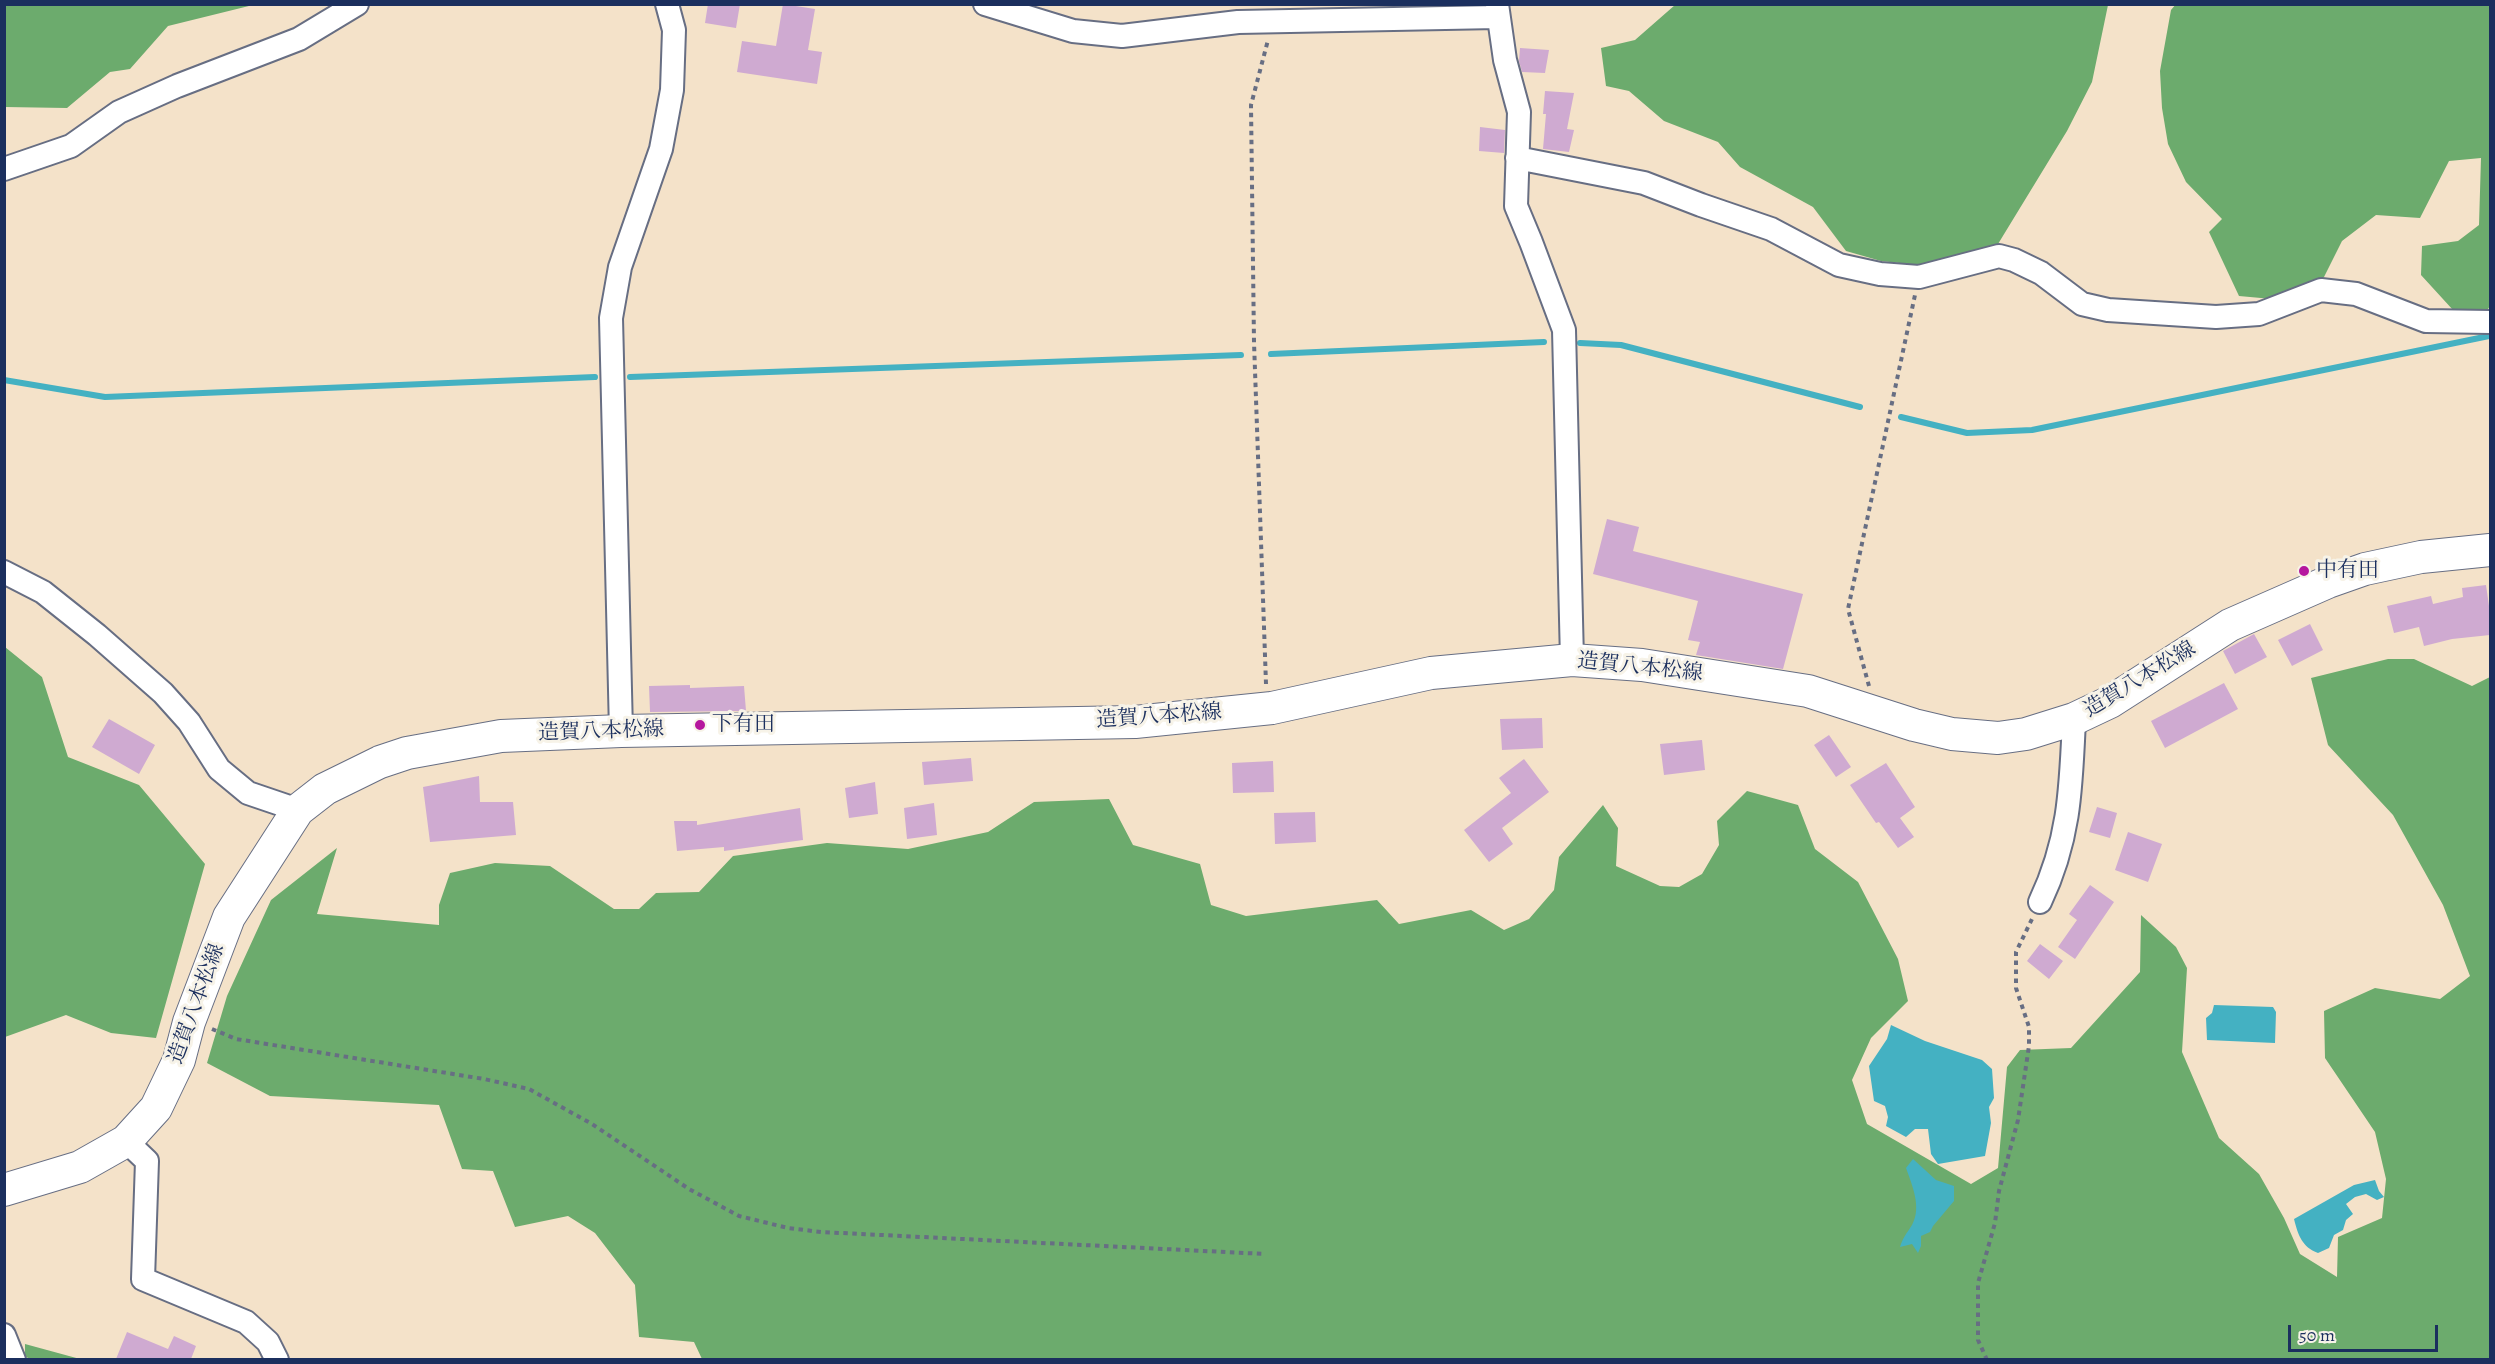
<!DOCTYPE html>
<meta charset="utf-8">
<style>
body{margin:0}
#map{position:relative;width:2495px;height:1364px;overflow:hidden;background:#f4e2c9;font-family:Alegreya,serif}
canvas{display:block}
.frame{position:absolute;inset:0;border:6px solid #1b2f5e;pointer-events:none}
.scale{position:absolute;left:2288px;top:1325px;width:150px;height:27px;box-sizing:border-box;border:3px solid #1b2f5e;border-top:0;padding-left:8px;font-size:18px;line-height:21px;white-space:nowrap;color:#1b2f5e;-webkit-text-stroke:4px #f7f3e8;paint-order:stroke}
</style>
<div id="map">
<canvas width="2495" height="1364"></canvas>
<div class="frame"></div>
<div class="scale">50 m</div>
</div>
<script>
const c = document.querySelector('canvas').getContext('2d');
c.lineJoin = 'round';
function fillPath(path, color) { c.fillStyle = color; c.fill(path, 'evenodd'); }
function stroke(path, color, width, dash) { c.strokeStyle = color; c.lineWidth = width; c.lineCap = dash ? 'butt' : 'round'; c.setLineDash(dash || []); c.stroke(path); }
function write(font, color, halo, rows, align = 'center') {
  c.font = font + ' Alegreya,"Noto Serif JP",serif'; c.lineWidth = 6; c.setLineDash([]); c.textBaseline = 'middle'; c.strokeStyle = halo; c.fillStyle = color; for (const [text, x, y, turn = 0] of rows) {
    c.save(); c.translate(x, y); c.rotate((+turn || 0) * Math.PI / 180); c.textAlign = isNaN(turn) ? turn : align; if (halo) c.strokeText(text, 0, 0); c.fillText(text, 0, 0); c.restore();
  }
}
fillPath(new Path2D(`
 M5,4H253V5L168,26L130,69L110,72L67,108L5,107Z
 M2176,4L2490,5V306L2488,309L2453,310L2421,275L2422,246L2458,241L2479,225L2481,158L2449,161L2420,218L2376,215L2342,241L2324,277L2272,299L2239,296L2209,232L2222,219L2186,182L2168,144L2162,108L2160,71L2171,10Z
 M1675,5V4L2108,5L2092,82L2067,131L1998,244L1918,265L1881,261L1846,251L1813,207L1740,167L1718,142L1664,121L1629,91L1606,86L1601,48L1635,40Z
 M5,647L42,677L68,757L139,785L205,864L156,1038L111,1033L66,1015L5,1037Z
 M2388,659H2414L2472,686L2490,677V1359H702L694,1342L639,1337L635,1285L595,1233L568,1216L515,1227L493,1171L462,1169L439,1105L270,1096L207,1063L227,996L271,900L337,848L317,914L439,925V905L450,873L495,863L550,866L614,909H639L656,893L699,892L733,856L827,843L908,849L988,832L1034,802L1109,799L1133,845L1200,864L1211,905L1246,916L1377,900L1399,924L1471,910L1504,930L1529,919L1554,890L1559,857L1603,805L1618,828L1616,866L1660,886L1679,887L1702,874L1719,845L1717,821L1747,791L1798,805L1815,849L1858,882L1898,959L1908,1001L1871,1038L1852,1080L1867,1124L1971,1184L1998,1168L2007,1067L2020,1050L2071,1048L2140,972L2141,915L2176,947L2187,968L2182,1052L2219,1138L2259,1174L2284,1218L2300,1254L2337,1277L2338,1237L2382,1218L2386,1179L2375,1132L2325,1058L2324,1011L2375,988L2440,999L2470,976L2443,905L2393,815L2328,745L2311,678Z
 M25,1344L80,1359H32L25,1357Z`), '#6cab6d');
fillPath(new Path2D(`
 M2214,1005L2273,1007L2276,1012L2275,1043L2207,1040L2206,1018L2212,1013Z
 M1891,1025L1925,1041L1982,1060L1992,1069L1994,1098L1989,1107L1991,1123L1985,1156L1938,1164L1931,1154L1928,1129H1915L1906,1137L1886,1126L1888,1117L1885,1106L1874,1101L1869,1066L1887,1039Z
 M1913,1159L1936,1180L1954,1186V1201L1933,1226L1930,1232L1921,1236V1246L1918,1253L1912,1244L1900,1247C1903,1237 1907,1233 1912,1225C1922,1207 1912,1185 1906,1168Z
 M2375,1180L2379,1191L2384,1197L2377,1200L2366,1194L2355,1197L2346,1204L2353,1214L2346,1220L2343,1230L2334,1235L2329,1248L2318,1253C2302,1247 2298,1235 2294,1219L2354,1185Z`), '#44b1c2');
stroke(new Path2D(`
 M1580,343L1621,345L1860,407
 M1271,354L1544,342
 M630,377L1241,355
 M4,380L105,397L595,377
 M1901,417L1967,433L2032,430L2489,336`), '#44b1c2', 6);
fillPath(new Path2D(`
 M708,4H740L736,28L705,23Z
 M783,4L815,9L808,50L822,52L817,84L737,72L742,41L776,46Z
 M1520,48L1549,50L1545,73L1522,72L1519,61Z
 M1545,91L1574,93L1567,129L1574,130L1569,152L1543,149L1546,114H1543Z
 M1480,127L1505,130L1504,153L1479,151Z
 M1607,519L1639,527L1633,551L1803,594L1783,669L1696,655L1700,642L1688,640L1698,601L1593,574Z
 M2486,585L2489,606H2490V635L2452,639L2424,646L2419,627L2394,633L2387,606L2431,596L2433,604L2463,597L2462,588Z
 M2310,624L2323,650L2292,666L2278,640Z
 M2254,634L2267,657L2235,674L2223,651Z
 M2224,683L2238,709L2165,748L2151,721Z
 M690,685V688L744,686L746,711L650,712L649,686Z
 M1542,718L1543,748L1502,750L1500,719Z
 M109,719L155,745L139,774L92,747Z
 M1829,735L1851,767L1836,777L1814,745Z
 M1702,740L1705,770L1664,775L1660,744Z
 M971,758L973,781L924,785L922,762Z
 M1524,759L1549,792L1502,828L1513,844L1489,862L1464,830L1511,793L1499,778Z
 M1273,761L1274,792L1233,793L1232,763Z
 M1886,763L1915,807L1900,818L1914,837L1898,848L1879,822L1876,823L1850,785Z
 M479,776L480,802H513L516,835L430,842L423,787Z
 M875,782L878,814L849,818L845,788Z
 M934,803L937,835L907,839L904,808Z
 M2097,807L2117,813L2110,838L2089,832Z
 M800,808L803,840L724,851V847L677,851L674,821H697V825Z
 M1315,812L1316,842L1275,844L1274,813Z
 M2128,832L2162,844L2148,882L2115,870Z
 M2090,885L2114,902L2075,959L2058,947L2077,920L2069,914Z
 M2040,944L2063,961L2049,979L2027,961Z
 M127,1332L168,1349L174,1336L196,1346L191,1359H192H116Z`), '#cfaad1');
const street = new Path2D(`
 M985,4L1073,31L1122,36L1238,22L1497,17
 M1497,4L1505,60L1519,112L1516,206L1531,242L1564,330L1572,660
 M1517,158L1644,183L1701,205L1771,229L1839,265L1880,274L1919,277L1999,256L2014,260L2041,273L2082,304L2108,310L2216,317L2259,314L2321,290L2356,294L2426,321L2490,322
 M4,169L71,146L119,112L177,86L299,39L357,4
 M4,572L43,592L97,635L163,693L189,722L219,769L248,793L298,810
 M621,731L611,318L620,267L661,149L672,90L674,30L667,4
 M2040,902C2070,839 2071,787 2074,719
 M126,1141L147,1161L143,1279L246,1322L268,1342L277,1360
 M4,1335L14,1360`);
const secondary = new Path2D(`
 M4,1190L80,1167L126,1141L156,1108L179,1060L189,1022L229,917L298,810L325,789L380,762L407,753L501,736L621,731L1135,722L1272,708L1431,673L1572,660L1642,665L1808,691L1914,725L1952,734L1998,738L2026,734L2074,719L2110,702L2230,625L2328,582L2365,569L2421,557L2490,550`);
stroke(street, '#676e83', 26);
stroke(secondary, '#676e83', 34);
stroke(new Path2D(`
 M1266,684L1254,342L1251,105L1268,40
 M1869,686L1848,609L1915,295
 M212,1029L236,1039L484,1079L529,1089L592,1124L689,1189L739,1216L788,1228L821,1232L1265,1254
 M1987,1360L1978,1340V1283L1995,1223L1999,1191L2018,1120L2029,1046V1027L2016,988V952L2032,919`), '#676e83', 4, [4.5, 4.5]);
stroke(street, '#fff', 22);
stroke(secondary, '#fff', 32);
for (const [x, y, r, color] of [
 [2304,571,6,"#b5179e"],
 [700,725,6,"#b5179e"]
]) { const dot = new Path2D(); dot.arc(x, y, r, 0, 2 * Math.PI); c.fillStyle = color; c.fill(dot); stroke(dot, '#f7f3e8', 2); }
write('21px', '#1b2f5e', '#f7f3e8', [
 ["中有田",2316,571],
 ["下有田",712,725]
], 'left');
write('21px', '#1b2f5e', '#f7f3e8', [
 ["造賀八本松線",1640,668,6],
 ["造賀八本松線",2140,680,-31],
 ["造賀八本松線",1159,717,-4],
 ["造賀八本松線",601,732,-2],
 ["造賀八本松線",197,1004,-70]
]);
</script>
